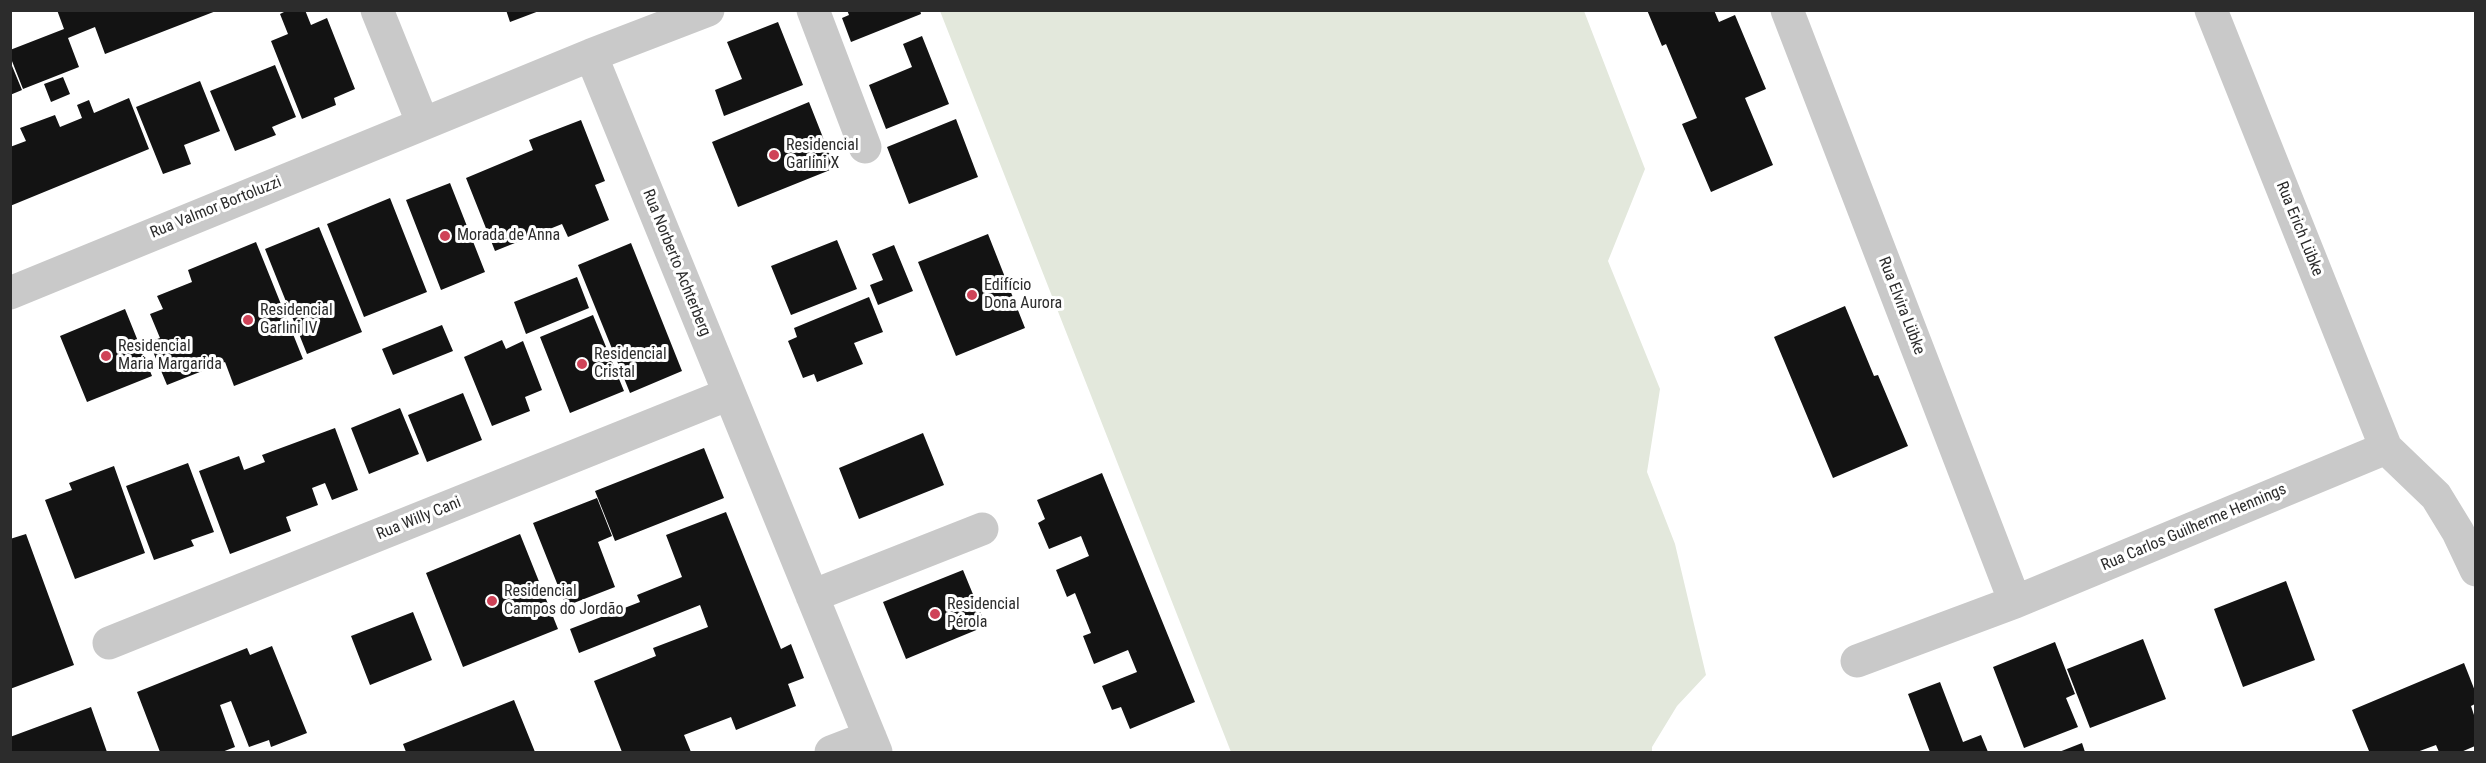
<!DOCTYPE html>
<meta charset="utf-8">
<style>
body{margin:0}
#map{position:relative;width:2486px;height:763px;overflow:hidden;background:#fff;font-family:"Roboto Condensed",sans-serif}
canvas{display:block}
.frame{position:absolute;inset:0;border:12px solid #2c2c2c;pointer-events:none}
</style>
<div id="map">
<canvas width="2486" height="763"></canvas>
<div class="frame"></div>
</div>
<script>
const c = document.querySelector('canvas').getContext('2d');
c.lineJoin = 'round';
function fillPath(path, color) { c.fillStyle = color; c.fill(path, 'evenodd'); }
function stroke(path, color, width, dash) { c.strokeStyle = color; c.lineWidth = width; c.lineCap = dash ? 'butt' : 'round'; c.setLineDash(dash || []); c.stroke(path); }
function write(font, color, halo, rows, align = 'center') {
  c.font = font + ' "Roboto Condensed",sans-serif'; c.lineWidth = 6; c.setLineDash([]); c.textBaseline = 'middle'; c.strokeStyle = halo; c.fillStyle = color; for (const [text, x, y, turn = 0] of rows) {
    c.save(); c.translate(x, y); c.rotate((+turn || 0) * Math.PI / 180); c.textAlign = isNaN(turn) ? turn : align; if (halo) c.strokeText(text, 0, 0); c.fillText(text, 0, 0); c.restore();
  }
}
fillPath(new Path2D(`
 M940,11H1584L1645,169L1608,261L1660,389L1647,472L1675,544L1706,675L1677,706L1652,747V752H1231Z`), '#e3e8dc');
fillPath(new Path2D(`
 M57,10H216V11L105,54L95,27L68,38L79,67L23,89L10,56V50L64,29Z
 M288,10H305L311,25L327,18L355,89L334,98L336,105L302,119L271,41L288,34L280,14Z
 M506,10H539V11L510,22Z
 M847,10H920L921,14L851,42L842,18L849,15Z
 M1647,10H1714L1719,22L1735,15L1766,89L1745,98L1773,165L1711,192L1682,124L1697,118L1666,44L1662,46Z
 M778,22L803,85L724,116L715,90L742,79L727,42Z
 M922,36L949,104L886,129L869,85L912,67L903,44Z
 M10,61L22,90L10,95Z
 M275,65L296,117L272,127L276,135L235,151L210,91Z
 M63,77L70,94L51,102L44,84Z
 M200,81L220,131L184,145L191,164L163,174L136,107Z
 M129,98L149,149L10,206V147L26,141L20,128L55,115L60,127L82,118L77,105L89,100L94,113Z
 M809,102L835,168L738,207L712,142Z
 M956,119L978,177L909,204L887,147Z
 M581,120L605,181L595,185L609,220L568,237L562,224L495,251L466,178L533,150L529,140Z
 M450,183L485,272L441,290L406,200Z
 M390,198L427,292L364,317L327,224Z
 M319,227L362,332L307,354L265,249Z
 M988,234L1025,328L956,356L918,262Z
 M837,240L857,289L791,315L771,266Z
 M256,242L303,359L234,386L225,362L167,385L149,342L160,338L150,314L163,309L157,296L192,282L188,270Z
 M631,243L682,371L630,393L578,265Z
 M894,245L913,291L878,305L870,285L883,280L872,254Z
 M577,277L589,308L526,334L514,302Z
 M869,297L883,332L854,343L863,364L817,382L814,374L803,378L788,341L797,337L794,328Z
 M1845,306L1874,376L1878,375L1908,446L1833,478L1774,337Z
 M125,309L152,376L87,402L60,336Z
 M593,315L624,391L570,413L540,337Z
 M442,325L453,351L393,375L382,349Z
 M502,340L506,349L523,341L542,390L525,397L530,411L492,426L464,357Z
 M463,393L482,440L427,462L408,415Z
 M400,408L419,454L369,474L351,428Z
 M335,428L358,490L332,500L325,483L312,488L318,505L286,517L291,531L230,554L199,471L239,456L244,470L265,462L262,455Z
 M923,433L944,485L859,519L839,468Z
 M704,448L724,498L615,541L595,491Z
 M188,463L214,532L191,540L194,546L154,560L126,486Z
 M114,466L145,553L75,579L45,500L72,490L69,483Z
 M1102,473L1195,702L1130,729L1121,707L1112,710L1102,686L1137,672L1128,650L1094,664L1083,636L1091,633L1075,593L1067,597L1056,570L1089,556L1081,536L1049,549L1038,523L1045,519L1037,500Z
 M597,498L612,536L598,542L615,587L566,606L533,523Z
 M726,512L781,649L791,644L804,678L788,684L796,706L736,730L731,717L684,735L691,752H622L594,681L656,656L653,648L708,627L700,605L579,653L570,629L640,602L637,595L682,577L666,535Z
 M26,534L74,665L10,689V539Z
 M520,534L558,629L463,667L426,573Z
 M963,570L986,626L906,659L883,602Z
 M2286,581L2315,660L2243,687L2214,609Z
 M413,612L432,660L370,685L351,636Z
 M2143,639L2166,699L2090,728L2067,669Z
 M2055,642L2075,694L2066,698L2078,727L2024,748L1993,667Z
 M272,646L307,733L271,747L269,740L249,747L231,701L220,705L235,747L222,752H160L137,692L247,648L250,655Z
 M2464,663L2475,691V704L2471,706L2475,718V746L2461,752H2439L2436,745L2417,752L2369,751L2352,710Z
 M1940,682L1963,742L1981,735L1988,752H1930L1908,694Z
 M514,700L535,752H406L403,744Z
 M91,707L107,752H10V737Z
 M2082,743L2085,752H2059Z`), '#131313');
stroke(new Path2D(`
 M377,10L423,124L591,55L876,752
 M813,10L865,147
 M1787,10L2015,602
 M2211,10L2386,448L2436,496L2458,532L2476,570
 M591,55L708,10
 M10,293L423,124
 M812,596L982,529
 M109,643L729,394
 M1857,661L2015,602L2386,448
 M831,752L870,737`), '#c9c9c9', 33);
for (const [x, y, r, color] of [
 [774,155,6,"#cf4358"],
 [445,236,6,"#cf4358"],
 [972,295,6,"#cf4358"],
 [248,320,6,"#cf4358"],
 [106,356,6,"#cf4358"],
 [582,364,6,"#cf4358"],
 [492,601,6,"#cf4358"],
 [935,614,6,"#cf4358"]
]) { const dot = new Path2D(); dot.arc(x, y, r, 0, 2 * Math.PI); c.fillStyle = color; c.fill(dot); stroke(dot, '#fff', 2); }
write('16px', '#2c2c2c', '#fff', [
 ["Residencial",786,146],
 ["Garlini X",786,164],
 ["Morada de Anna",457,236],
 ["Edifício",984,286],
 ["Dona Aurora",984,304],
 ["Residencial",260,311],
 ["Garlini IV",260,329],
 ["Residencial",118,347],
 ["Maria Margarida",118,365],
 ["Residencial",594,355],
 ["Cristal",594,373],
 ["Residencial",504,592],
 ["Campos do Jordão",504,610],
 ["Residencial",947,605],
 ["Pérola",947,623]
], 'left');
write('16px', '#2c2c2c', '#fff', [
 ["Rua Valmor Bortoluzzi",216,208,-22],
 ["Rua Erich Lübke",2299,229,68],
 ["Rua Norberto Achterberg",676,263,68],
 ["Rua Elvira Lübke",1901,306,69],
 ["Rua Willy Cani",419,519,-22],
 ["Rua Carlos Guilherme Hennings",2194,528,-23]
]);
</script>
